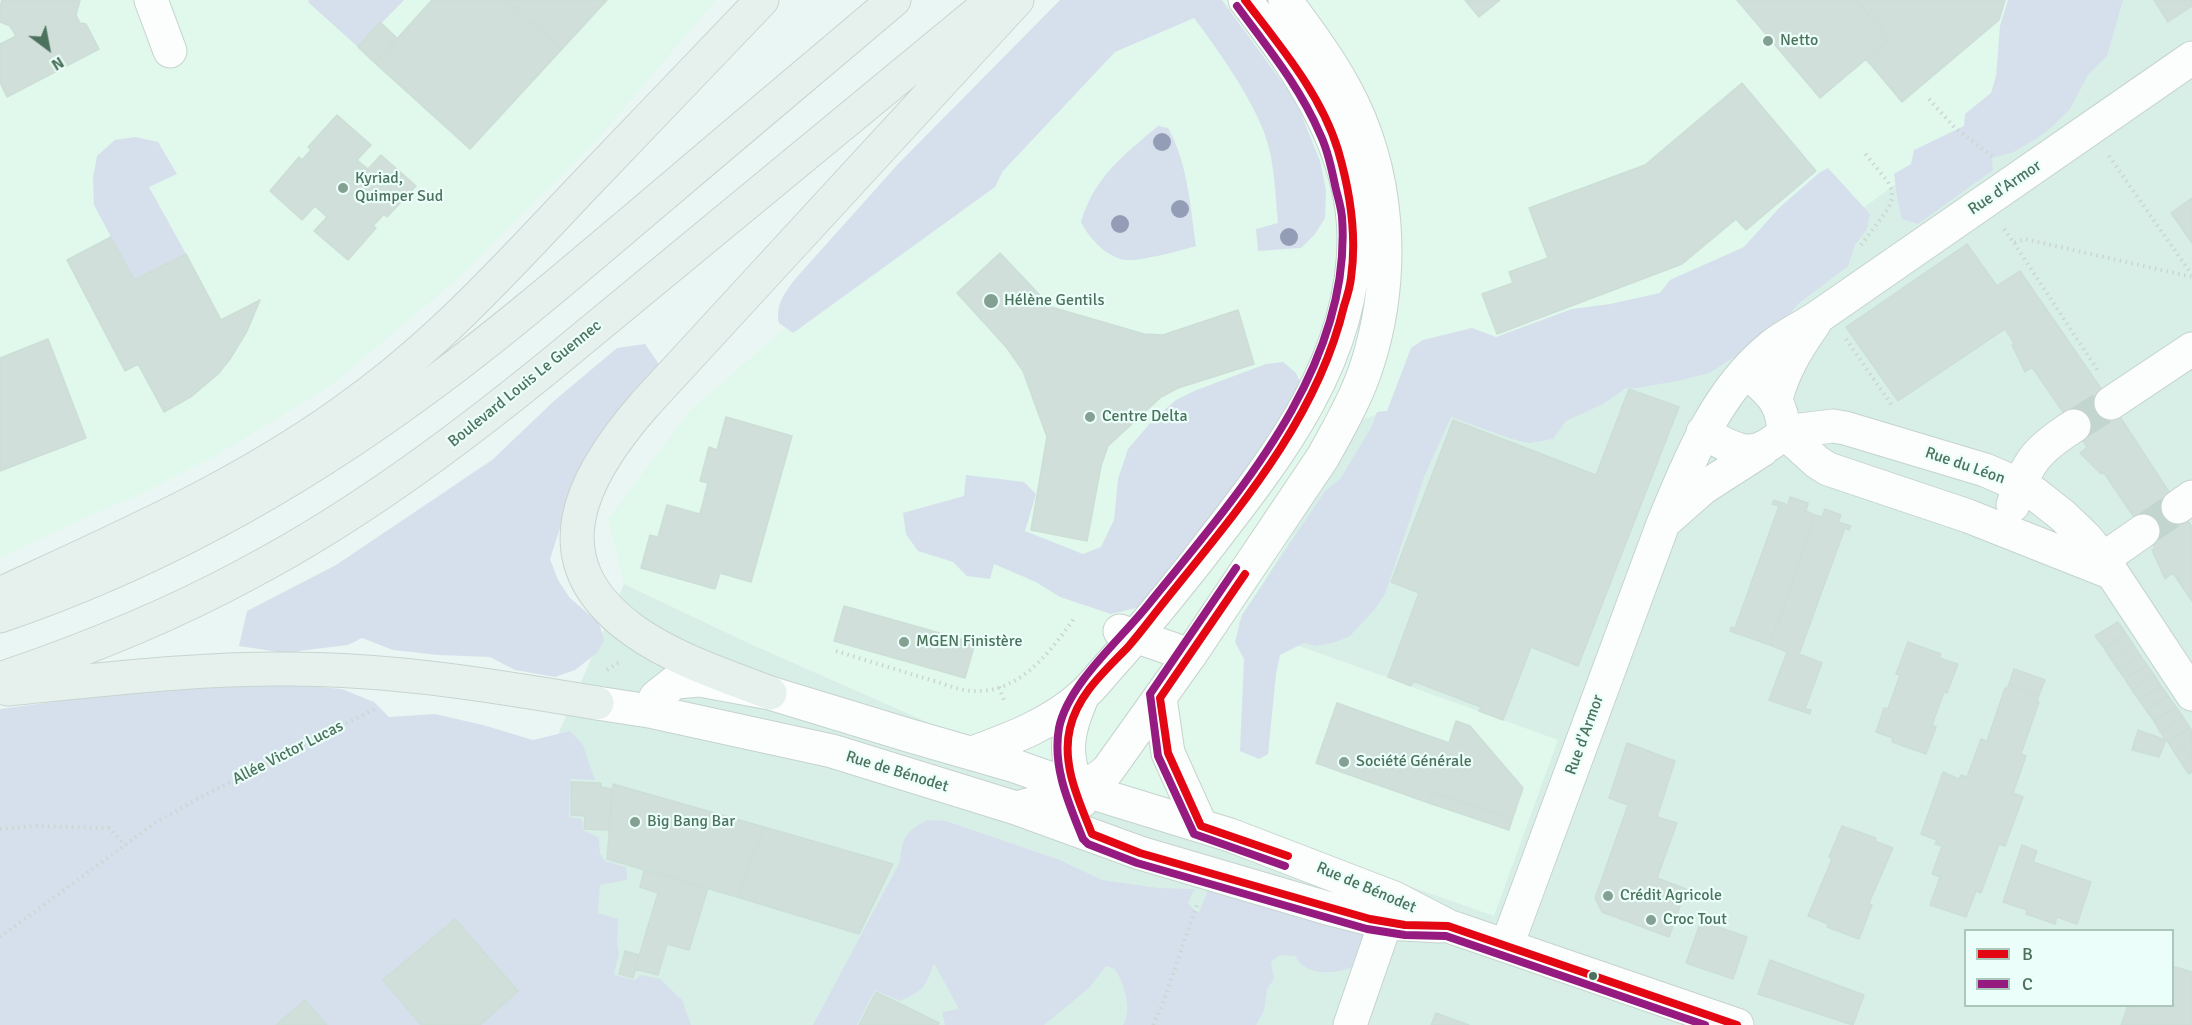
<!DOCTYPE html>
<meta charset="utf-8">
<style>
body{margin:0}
#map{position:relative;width:2192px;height:1025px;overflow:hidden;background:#eaf6f3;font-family:Signika,sans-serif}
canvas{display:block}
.legend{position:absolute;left:1964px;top:929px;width:210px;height:78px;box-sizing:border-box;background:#ebfef9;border:2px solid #abc6bb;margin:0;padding:8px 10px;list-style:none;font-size:18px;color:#4c725e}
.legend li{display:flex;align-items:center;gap:12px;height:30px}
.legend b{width:30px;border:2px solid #abc6bb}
.north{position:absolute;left:18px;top:18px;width:60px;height:60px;-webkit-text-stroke:4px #ebfef9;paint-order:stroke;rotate:148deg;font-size:16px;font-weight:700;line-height:24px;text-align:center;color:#4c725e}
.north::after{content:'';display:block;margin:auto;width:21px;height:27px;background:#4c725e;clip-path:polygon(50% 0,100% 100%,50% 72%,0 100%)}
</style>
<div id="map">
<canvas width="2192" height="1025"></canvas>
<ul class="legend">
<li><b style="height:8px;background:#e30613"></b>B</li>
<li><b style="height:8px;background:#951b81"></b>C</li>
</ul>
<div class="north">N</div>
</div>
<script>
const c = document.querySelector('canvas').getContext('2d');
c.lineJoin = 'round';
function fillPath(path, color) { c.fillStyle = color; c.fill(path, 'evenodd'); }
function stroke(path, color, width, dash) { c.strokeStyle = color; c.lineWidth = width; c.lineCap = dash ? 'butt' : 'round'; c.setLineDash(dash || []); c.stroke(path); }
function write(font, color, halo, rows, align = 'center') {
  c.font = font + ' Signika,sans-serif'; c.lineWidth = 4.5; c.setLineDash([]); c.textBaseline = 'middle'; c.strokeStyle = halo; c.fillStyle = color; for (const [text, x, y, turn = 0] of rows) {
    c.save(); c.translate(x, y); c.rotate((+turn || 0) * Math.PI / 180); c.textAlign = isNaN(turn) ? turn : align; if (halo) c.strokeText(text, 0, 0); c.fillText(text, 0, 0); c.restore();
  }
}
fillPath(new Path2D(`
 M2072,0H2192V1025H0L549,755L624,584L753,645L941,728L1411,686L1237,624L1363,419L1664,314ZM1966,930H2172V1006H1966Z`), '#d8efe7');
fillPath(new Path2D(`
 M0,0H716L593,144L456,280L330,386L217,455L135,497L97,512L0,558Z
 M1161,0H2072L2027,89L1826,235L1664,314L1363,419L1238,624L1558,740L1494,916L1084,771L941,728L753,645L624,584L608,519L690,411Z`), '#e1f8ec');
fillPath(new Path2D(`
 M309,0H404L358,47L308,2Z
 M1060,0H1222L1296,101L1320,161L1326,190L1325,218L1315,234L1301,248L1258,251L1256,229L1278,223C1275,193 1275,161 1264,132C1251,97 1217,48 1194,18L1115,52L1003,171L995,187L793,333L779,323C775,305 785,292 796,278L899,163Z
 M2008,0H2123L2107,56L2088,75L2070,109L2051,128L2037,138L2014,152L1992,158L1993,170L1918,224L1902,219L1897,197L1894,174L1911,164L1914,150L1964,126L1965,114L1991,93L1996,76L2000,26Z
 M1158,126L1168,128C1188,164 1190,205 1196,246C1179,251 1142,261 1126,260C1107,258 1089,238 1081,222C1094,177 1124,155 1158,126Z
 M135,137L158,142L177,174L149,187L186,254L134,280L94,205L93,178L97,156L115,140Z
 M1828,168L1870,214L1867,229L1855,245L1848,266L1798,304L1781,324L1757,343L1709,373L1682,380L1638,388H1626L1603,404L1566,421L1553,439L1529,443L1512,439L1451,417L1424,477L1385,594L1375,609L1350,636L1336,642L1316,646L1304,643L1280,655L1276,674L1268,754L1259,759L1240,751L1244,659L1235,642L1242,615L1325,491L1341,478L1372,426L1377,412L1387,411L1411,348L1423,340L1472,328L1496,337L1572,309L1610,304L1660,293L1670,280L1744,247L1779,208L1819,173Z
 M645,344L659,364L574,485L550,559L558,580L570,598L599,623L604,640L597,653L575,670L555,677L515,670L490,657L438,655L393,650L362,638L348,645L298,651L301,685L342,689L374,702L389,717L435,714L483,725L533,740L570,731L583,745L595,780L570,779L569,817L582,819L583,830L599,838L600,853L605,861L626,867L627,880L600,885L598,913L618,919L617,945L619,953L614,975L635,980L641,975L660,979L682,1000L691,1025H0V709L179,685L279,679L278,652L239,646L247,611L336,565L492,460L555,400L617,348Z
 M1283,362L1296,373L1303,388L1252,467L1140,607L1111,614L1060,597L1036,582L994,564L990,579L967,576L953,562L918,551L906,534L903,513L964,496L966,475L1024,482L1036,494L1025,531L1083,554L1101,547L1114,520L1118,479L1128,449L1153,420L1176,400L1194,391L1266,364Z
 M927,820L946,821L1060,860L1102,880L1158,888L1194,889L1188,903L1195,911L1199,912L1209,888L1375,932L1363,963C1342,973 1308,980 1295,956L1280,955L1271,962L1274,979L1267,989L1264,1011L1256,1025H1123C1133,1009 1124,984 1115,969L1106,966L1089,988L1044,1025H945L942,1012L959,1009L934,963C925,987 925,990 900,1001L875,990L857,1025H813L900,862C902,838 905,832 927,820Z`), '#d6e0ec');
const building = new Path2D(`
 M2,0H80L76,15L80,23L86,24L99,49L7,97L0,82V44L16,36L10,26L0,22V7Z
 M432,0H505L562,49L470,149L375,63Z
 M505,0H607L562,49Z
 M1465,0H1500L1479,17Z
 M1737,0H1856L1890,39L1820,98Z
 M1856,0H2005L1999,20L1902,102L1866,59L1890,39Z
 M2154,0H2184L2189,8L2168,22Z
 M2184,0H2192V6L2189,8Z
 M380,22L397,38L375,63L358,47Z
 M1742,83L1816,171L1746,230L1736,219L1682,264L1497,334L1482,294L1513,283L1509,272L1548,258L1529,208L1645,165Z
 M337,115L371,145L357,160L368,169L381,155L416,186L387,217L384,214L373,226L376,228L348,260L314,231L327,217L315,206L302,220L270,191L299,157L302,160L311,150L308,147Z
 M2192,198V243L2171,213Z
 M111,237L134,280L186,254L221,320L260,300L247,331L230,359L218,374L192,396L164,412L138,364L125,371L67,260Z
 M1967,244L1997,286L2020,271L2111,403L2192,527V601L2173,573L2165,579L2152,550L2155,548L2104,473L2101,474L2080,453L2087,447L2032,367L2025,372L2012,345L2014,343L2005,329L1898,401L1846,327Z
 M1000,253L1051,307L1144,334L1163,335L1238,310L1254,364L1178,388L1161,397L1108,446L1101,466L1087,541L1031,530L1047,437L1023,371L1007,348L957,293Z
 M48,339L86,438L0,471V358Z
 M1629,389L1679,407L1578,666L1531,647L1503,720L1479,711L1481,707L1413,681L1411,686L1388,677L1419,593L1391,582L1453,420L1596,475Z
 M726,417L792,436L751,582L720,573L715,589L641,568L650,535L658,537L667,505L700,514L708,483L700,481L709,447L717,450Z
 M1790,497L1808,503L1806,511L1815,515L1770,645L1730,631L1731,627L1735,628L1779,506L1772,504L1774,500L1788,505Z
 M1825,509L1841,515L1838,522L1851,526L1849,530L1845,528L1799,654L1822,663L1805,709L1811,710L1810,714L1769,700L1787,652L1770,645L1815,515L1822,517Z
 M844,606L975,643L965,678L834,641Z
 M2118,622L2126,634L2104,648L2095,636Z
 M2126,634L2133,644L2111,659L2104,648Z
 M1908,642L1941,654L1939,658L1958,664L1947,693L1944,692L1932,725L1936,727L1926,754L1892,742L1893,738L1876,732L1884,708L1888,709L1900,675L1896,674Z
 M2133,644L2139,654L2118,669L2111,659Z
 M2139,654L2147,665L2125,679L2118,669Z
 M2147,665L2154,675L2132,690L2125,679Z
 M2014,669L2045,680L2039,695L2009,684Z
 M2154,675L2161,686L2139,700L2132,690Z
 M2009,684L2039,695L2037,701L2039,702L2021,754L2026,756L2013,793L2023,797L2005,846L1999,844L1981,893L1976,891L1966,917L1930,905L1940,877L1932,874L1942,846L1935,844L1937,840L1921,834L1943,772L1959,779L1961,775L1967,777L1981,739L1987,741L2005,688L2007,689Z
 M2161,686L2168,696L2146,710L2139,700Z
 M2168,696L2176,707L2154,721L2146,710Z
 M1337,703L1449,743L1456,721L1470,726L1523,788L1512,820L1433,792L1429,803L1316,763Z
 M2176,707L2183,717L2160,732L2154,721Z
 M2183,717L2190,728L2168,742L2160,732Z
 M2190,728L2192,731V741L2175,753L2168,742Z
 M2138,730L2166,740L2159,757L2132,750Z
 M2192,741V757L2182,764L2175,753Z
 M1627,743L1675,761L1657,817L1677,823L1657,878L1686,889L1669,937L1602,912L1595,898L1628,805L1609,798Z
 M2192,757V772L2189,774L2182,764Z
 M571,782L601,783V787L612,789L609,830L584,829L585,816L571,815Z
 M613,784L764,827L737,897L607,859Z
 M1433,792L1512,820L1509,830L1429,803Z
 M1842,826L1876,838L1875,841L1893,848L1869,903L1872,905L1859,939L1827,927L1828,924L1808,916L1832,859L1829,857Z
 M764,827L893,864L859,934L737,897Z
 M2022,845L2037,851L2033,862L2091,882L2077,924L2057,917L2055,924L2026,914L2027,910L2003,902Z
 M644,870L708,888L689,950L667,944L658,975L635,969L658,893L640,887Z
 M455,919L518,991L480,1025H421L383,980Z
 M1701,921L1747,937L1733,979L1686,963Z
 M625,951L639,955L633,978L619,974Z
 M1770,960L1864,995L1853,1025L1758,994Z
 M2172,966L2192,972V1025H2121L2128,1006H2172Z
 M876,992L939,1023L938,1025H859Z
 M305,1000L327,1025H276Z
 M1436,1013L1469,1025H1431Z`);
fillPath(building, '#d0dfd9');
stroke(building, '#ccded7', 1.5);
stroke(new Path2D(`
 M2074,426L2111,403
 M2143,531L2178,507`), '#c2d5ce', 33, [33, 16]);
const minor = new Path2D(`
 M151,0L170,51
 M1746,371C1769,392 1782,399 1784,432L1817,462L1828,469L1968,516L2112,573
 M1776,399C1783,371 1797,348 1814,324
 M2111,403L2192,349
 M1703,432C1736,451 1754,463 1784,432L1833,426L1845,428L1985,470L2020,485L2034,493L2062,515L2086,538L2103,559L2192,694
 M2013,505C2027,462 2036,450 2074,426
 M2178,507L2192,497
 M1668,519L1703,488L1762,450
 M2103,559L2143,531
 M1120,631L1190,655
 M1507,945L1663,524C1689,461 1716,391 1772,346C1786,335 1803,327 1818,317L2192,58
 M1350,1025L1394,898`);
const tertiary = new Path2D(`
 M1160,698L1168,753L1201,826
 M597,703L649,711L832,751L1016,808L1140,853L1327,908L1386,923L1440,926
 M649,711L656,697L675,682L700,680L770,693L911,736L1015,766L1077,788L1230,835L1394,898L1448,926L1737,1025
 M972,753C1011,739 1053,723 1084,694C1094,685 1103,673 1112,663C1142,630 1169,596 1196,562C1270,466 1354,366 1354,239C1354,147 1299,70 1245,0
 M1081,802C1066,755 1062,742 1083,695
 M1016,808C1043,801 1088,790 1108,770L1190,655L1323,457C1340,426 1358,395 1368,362C1396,272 1390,170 1344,87C1327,56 1306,28 1285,0`);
const primary = new Path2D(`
 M0,594C123,537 249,483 358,401C442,340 511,263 582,188C642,125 702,63 762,0
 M0,616C153,564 295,485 425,389C500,334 571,273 642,213C726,142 810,70 894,0
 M0,679C85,650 168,617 247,574C355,517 452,445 547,368L993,0
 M8,689C101,680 195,668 289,669C393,669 495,686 597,703
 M770,693C724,675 673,659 633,630C536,560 582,476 645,404L1017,0`);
stroke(minor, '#c5d3ce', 35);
stroke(tertiary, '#c5d3ce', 35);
stroke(primary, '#c6d5ce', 35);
stroke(new Path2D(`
 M1929,99L1954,127L1993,157
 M2109,156L2192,275
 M2004,229L2014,243L2025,239L2192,277
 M2014,243L2098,371
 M1861,245L1888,209L1892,199V191L1888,182L1863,151
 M1846,339L1893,407
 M836,651C865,660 895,669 924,678C940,682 956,690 972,691C1020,694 1051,651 1075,617
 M607,670L621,661
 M999,687L1005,703
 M0,829L37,826L109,828L125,845
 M0,937L155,823L201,797L377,708
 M1153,1025L1161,1008L1197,905`), '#cbd6d1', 4, [1.5, 4.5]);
stroke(minor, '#fcfefd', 33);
stroke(tertiary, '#fcfefd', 33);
stroke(primary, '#e6f1ee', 33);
stroke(new Path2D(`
 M1245,0C1280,46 1321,94 1338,150C1350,191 1357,236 1351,278C1350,287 1347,297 1344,306C1317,420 1236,512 1164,602C1152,617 1141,632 1128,647C1105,671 1078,694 1070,728C1061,764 1079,801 1092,834L1140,853L1370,919L1405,925L1448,926L1737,1025
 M1245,574L1160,698L1168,753L1201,826L1288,856`), '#e30613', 8);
stroke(new Path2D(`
 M1237,6C1267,47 1300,87 1320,134C1328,150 1331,167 1335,185C1337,195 1341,206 1342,217C1353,368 1236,496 1148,605C1120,640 1068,684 1059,728C1052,767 1069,804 1083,839L1088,844L1137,863L1367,929L1405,935L1446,936L1705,1025
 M1236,568L1150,694L1158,756L1194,834L1285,866`), '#951b81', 8);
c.fillStyle = '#939db5';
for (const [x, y] of [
 [1162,142],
 [1180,209],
 [1120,224],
 [1289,237]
]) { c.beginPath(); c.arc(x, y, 9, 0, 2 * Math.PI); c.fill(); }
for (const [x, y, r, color] of [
 [1768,41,6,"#83a092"],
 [343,188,6,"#83a092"],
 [991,301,8,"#83a092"],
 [1090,417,6,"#83a092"],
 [904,642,6,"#83a092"],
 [1344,762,6,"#83a092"],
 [635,822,6,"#83a092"],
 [1608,896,6,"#83a092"],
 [1651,920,6,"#83a092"],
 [1593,976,5,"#4c725e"]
]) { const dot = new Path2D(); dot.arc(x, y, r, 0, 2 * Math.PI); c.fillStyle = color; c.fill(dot); stroke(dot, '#ebfef9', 2); }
write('16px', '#4c725e', '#ebfef9', [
 ["Netto",1780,41],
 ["Kyriad,",355,179],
 ["Quimper Sud",355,197],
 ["Hélène Gentils",1004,301],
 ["Centre Delta",1102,417],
 ["MGEN Finistère",916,642],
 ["Société Générale",1356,762],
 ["Big Bang Bar",647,822],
 ["Crédit Agricole",1620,896],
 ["Croc Tout",1663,920]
], 'left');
write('16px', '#4c725e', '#ebfef9', [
 ["Rue d'Armor",2005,188,-34],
 ["Boulevard Louis Le Guennec",525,384,-39],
 ["Rue du Léon",1965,466,19],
 ["Rue d'Armor",1585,735,-70],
 ["Allée Victor Lucas",288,753,-27],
 ["Rue de Bénodet",897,772,17],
 ["Rue de Bénodet",1366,888,23]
]);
</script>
